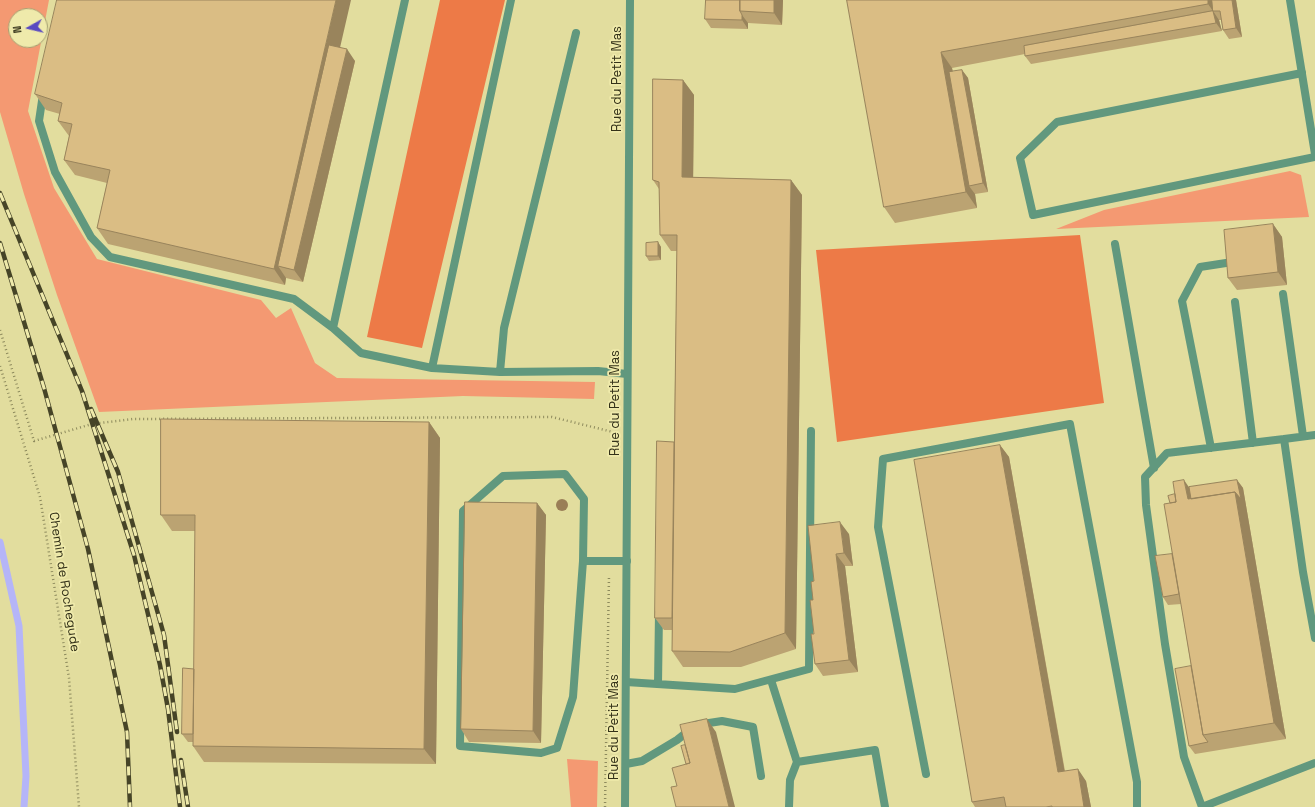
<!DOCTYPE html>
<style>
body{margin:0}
#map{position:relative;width:1315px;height:807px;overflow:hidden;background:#e2dd9e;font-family:"Space Grotesk",sans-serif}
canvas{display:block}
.north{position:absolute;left:8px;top:8px;width:40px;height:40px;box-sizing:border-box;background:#efeaab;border:1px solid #a4a071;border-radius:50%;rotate:262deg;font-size:11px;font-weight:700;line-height:16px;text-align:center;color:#343219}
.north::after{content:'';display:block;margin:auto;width:14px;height:18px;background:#5949c1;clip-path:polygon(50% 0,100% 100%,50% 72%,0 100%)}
</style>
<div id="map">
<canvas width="1315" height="807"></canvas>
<div class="north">N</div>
</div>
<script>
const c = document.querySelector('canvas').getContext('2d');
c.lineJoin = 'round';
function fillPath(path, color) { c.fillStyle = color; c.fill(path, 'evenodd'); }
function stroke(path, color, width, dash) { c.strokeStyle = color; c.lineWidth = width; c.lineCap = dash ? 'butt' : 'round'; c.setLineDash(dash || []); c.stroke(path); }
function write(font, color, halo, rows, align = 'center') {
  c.font = font + ' "Space Grotesk",sans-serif'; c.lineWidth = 3.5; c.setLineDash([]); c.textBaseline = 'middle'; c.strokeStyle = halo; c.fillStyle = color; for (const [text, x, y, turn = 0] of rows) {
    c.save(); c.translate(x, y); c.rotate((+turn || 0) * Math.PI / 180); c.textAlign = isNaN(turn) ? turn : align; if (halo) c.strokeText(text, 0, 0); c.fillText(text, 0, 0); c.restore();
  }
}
fillPath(new Path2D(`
 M0,0H49L28,111L54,188L97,259L261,300L276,318L291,308L315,363L337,378L595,382L594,399L463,396L99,412L57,295L24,194L0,112ZM16,16H40V40H16Z
 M1290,171L1301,175L1309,217L1056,229L1104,210Z
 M567,759L598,761L597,807H571Z`), '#f49972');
fillPath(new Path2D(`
 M440,0H505L422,348L367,337Z
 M1080,235L1104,403L837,442L816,250Z`), '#ed7a47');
stroke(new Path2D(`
 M0,542L19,626L26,776L24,807`), '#b5b5f8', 7);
stroke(new Path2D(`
 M0,330L34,441L92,424L133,419L552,417L613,432
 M0,366L40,497L69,678L79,807
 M605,807L609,576`), '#8d8a5d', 2.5, [1, 3]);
stroke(new Path2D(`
 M405,0L333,328L361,353L432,368L500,372L598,371L627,374
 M1302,73L1057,122L1020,158L1033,215L1315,157
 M43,94L39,121L55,172L91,237L110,257L294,299L333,328
 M1115,244L1154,468
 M1283,294L1303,436
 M1235,302L1253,443
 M432,368L511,0
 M500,372L504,328L576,33
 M1284,439L1315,435
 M1211,448L1182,301L1200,267L1226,263
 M583,561L584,499L565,474L503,476L463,511L460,746L541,753L557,748L573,697L583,561H627
 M1315,638L1303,572L1284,439L1167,453L1145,477L1146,505L1165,644L1184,757L1202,807L1315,763
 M771,680L797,762L875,750L885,807
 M626,682L735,689L809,669L811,431
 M658,684L659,613
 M626,764L642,761L677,740L696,725L722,721L753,727L761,776
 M926,774L878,527L883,459L1070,424L1137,782V807
 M789,807L790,780L797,762`), '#61987e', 8);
stroke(new Path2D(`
 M1290,0L1315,154
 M625,807L630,0`), '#61987e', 8);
const rail = new Path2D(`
 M0,193L82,391L134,555L160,665L168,709L180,807
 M0,243L44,388L88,549L127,732L130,807
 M91,409L118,472L164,635L177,732
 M181,760L188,807`);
stroke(rail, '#464427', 4.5);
stroke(rail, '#efeaab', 3, [9]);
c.fillStyle = '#9a7e57';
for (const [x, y] of [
 [562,505]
]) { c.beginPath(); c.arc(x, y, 6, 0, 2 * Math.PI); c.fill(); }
fillPath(new Path2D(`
 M783,0L782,25L748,23V29L711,28L705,19Z
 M847,0H1236L1242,37L1229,39L1223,30L1221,20H1219L1222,31L1031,64L1025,56V54L952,68L953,72L962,70L968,78L988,192L975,194L977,208L895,223L884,207Z
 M340,47L355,61L303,282L286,278L285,285L108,244L97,228L107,183L75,175L64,160L69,136L58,121L60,114L46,110L35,94Z
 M683,80L694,95L693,177L791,180L802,195L796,649L741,667H683L672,651V630H664L655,618L674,442L677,251H671L660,235L659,189L653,180Z
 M1273,224L1282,237L1287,285L1237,290L1228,278Z
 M658,242L661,247V260L649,261L646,256Z
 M429,422L440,438L436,764L204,762L193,746V742H188L182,734L194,669L195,531H172L161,515Z
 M1000,445L1009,457L1065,771L1086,781L1091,807H975L972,802Z
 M1237,480L1243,488L1286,739L1195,754L1189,746L1191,666L1181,604L1168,605L1163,597L1172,554L1170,503L1175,494L1189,487Z
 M537,503L546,515L541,743L469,742L461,729Z
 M849,534L853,566H845L858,672L823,676L815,664L814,581Z`), '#bba372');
fillPath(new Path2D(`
 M336,0H351L289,269L278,266L286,278L285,285L274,269Z
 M774,0H783L782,25L774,13Z
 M1208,0H1216L1213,11L1219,20L1222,31L1216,23L1213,11L1208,4Z
 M1232,0H1236L1242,37L1236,28Z
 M742,15L748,23V29L742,20Z
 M347,49L355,61L303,282L294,270Z
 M941,52L952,68L973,185L969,186L975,194L977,208L966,192Z
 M962,70L968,78L988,192L983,183Z
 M683,80L694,95L693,193L682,177Z
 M791,180L802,195L796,649L785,633Z
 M1273,224L1282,237L1287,285L1278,272Z
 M658,242L661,247V260L658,256Z
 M429,422L440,438L436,764L424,749Z
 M1000,445L1009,457L1067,785L1058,772Z
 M1184,480L1195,496L1197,506L1188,499Z
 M1237,480L1243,488L1286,739L1274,723L1235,492Z
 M537,503L546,515L541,743L533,731Z
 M840,522L849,534L853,566L844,553Z
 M836,554L845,566L858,672L849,660Z
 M707,719L716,732L735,807H729Z
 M1078,769L1086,781L1091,807H1084Z`), '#99845c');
const building = new Path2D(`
 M57,0H336L274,269L97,228L110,170L64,160L72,124L58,121L62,103L35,94Z
 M706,0H740V11L742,15V20L705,19Z
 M740,0H774V13L740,11Z
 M847,0H1208V4L941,52L966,192L884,207Z
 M1212,0H1232L1236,28L1223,30L1220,11H1213Z
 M1213,11L1216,23L1025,56L1024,46Z
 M329,45L347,49L294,270L278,266Z
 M962,70L983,183L969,186L949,72Z
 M653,79L683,80L682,177L791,180L785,633L730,652L672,651L677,235H660L659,182L653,180Z
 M1273,224L1278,272L1228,278L1224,230Z
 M658,242V256H646V243Z
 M161,419L429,422L424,749L193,746L195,515H161Z
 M657,441L674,442L672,618H655Z
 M1000,445L1058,772L1078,769L1084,807H1052V806L1046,807H1006L1004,797L972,802L914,460Z
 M1184,480L1188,499L1235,492L1274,723L1203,735L1164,504L1176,502L1173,482Z
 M1237,480L1241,499L1235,492L1191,499L1189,487Z
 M1175,494L1176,502L1170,503L1168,496Z
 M465,502L537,503L533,731L461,729Z
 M840,522L844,553L836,554L849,660L815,664L811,634H814L810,600H813L811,582L814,581L808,526Z
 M1172,554L1179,594L1163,597L1155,556Z
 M1191,666L1203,735L1208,742L1189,746L1175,669Z
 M183,668L194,669L193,734H182Z
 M707,719L729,807H676L671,787L677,786L672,768L690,763L680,725Z
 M685,745L690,763L686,764L681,746Z`);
fillPath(building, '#dabd84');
stroke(building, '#99845c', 1);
write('13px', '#343219', '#efeaab', [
 ["Rue du Petit Mas",617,79,-90],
 ["Rue du Petit Mas",615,403,-90],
 ["Chemin de Rochegude",64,582,81],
 ["Rue du Petit Mas",614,727,-90]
]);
</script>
